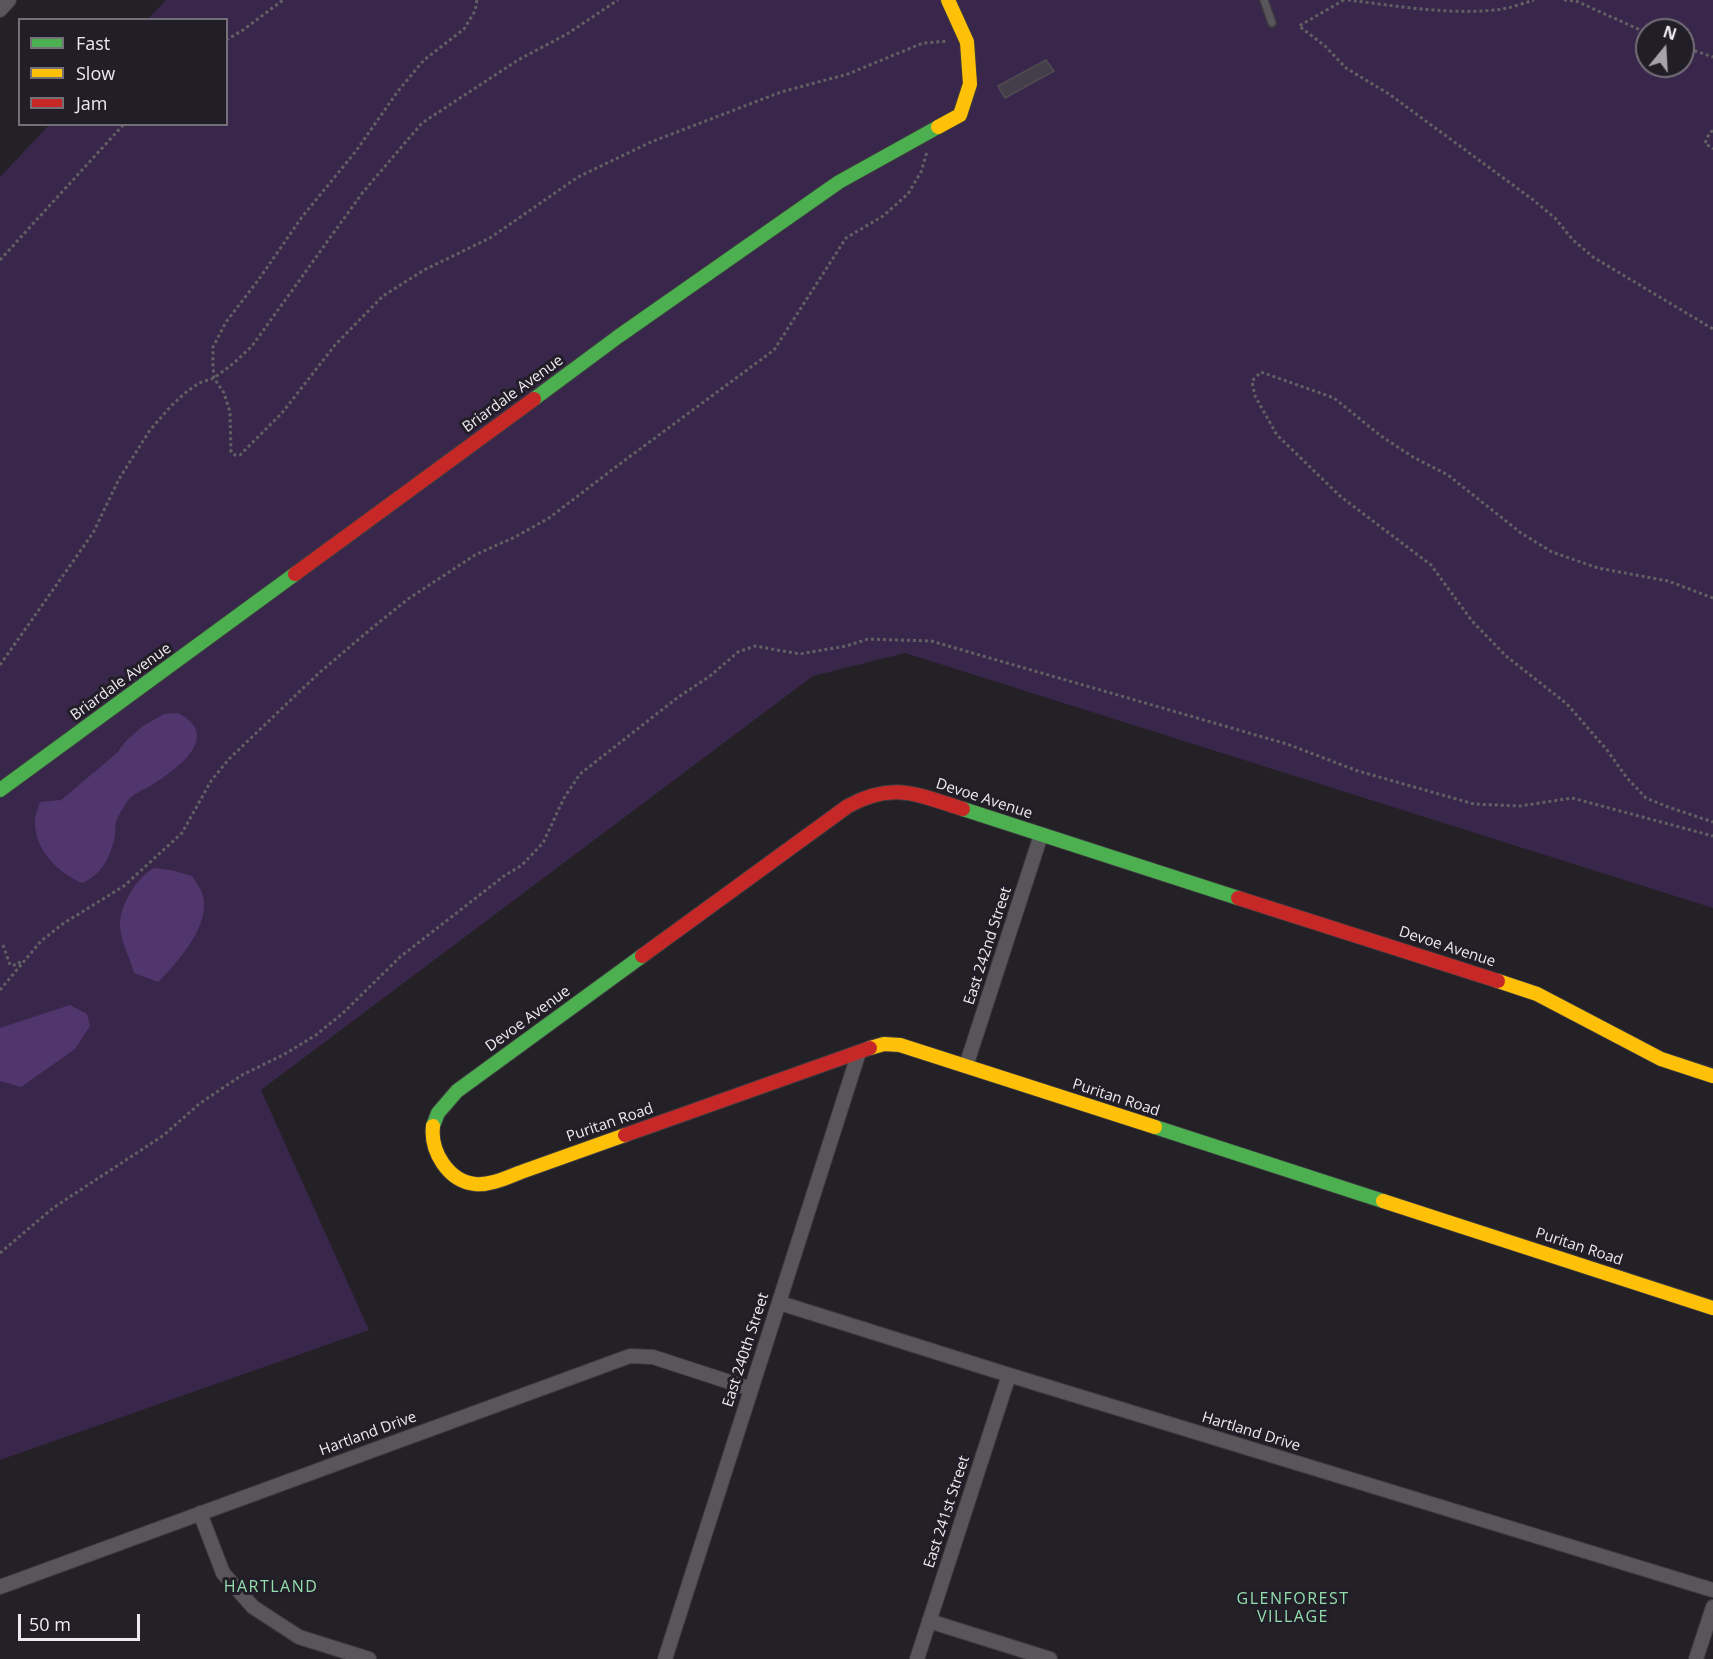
<!DOCTYPE html>
<style>
body{margin:0}
#map{position:relative;width:1713px;height:1659px;overflow:hidden;background:#232026;font-family:"Open Sans",sans-serif}
canvas{display:block}
.legend{position:absolute;left:18px;top:18px;width:210px;height:108px;box-sizing:border-box;background:#221e28;border:2px solid #737078;margin:0;padding:8px 10px;list-style:none;font-size:18px;color:#edeaf1}
.legend li{display:flex;align-items:center;gap:12px;height:30px}
.legend b{width:30px;border:2px solid #737078}
.north{position:absolute;left:1635px;top:18px;width:60px;height:60px;box-sizing:border-box;background:#221e28;border:2px solid #737078;border-radius:50%;rotate:18deg;font-size:16px;font-weight:700;line-height:24px;text-align:center;color:#edeaf1}
.north::after{content:'';display:block;margin:auto;width:21px;height:27px;background:#a6a3aa;clip-path:polygon(50% 0,100% 100%,50% 72%,0 100%)}
.scale{position:absolute;left:18px;top:1614px;width:122px;height:27px;box-sizing:border-box;border:3px solid #edeaf1;border-top:0;padding-left:8px;font-size:18px;line-height:21px;white-space:nowrap;color:#edeaf1;-webkit-text-stroke:4px #221e28;paint-order:stroke}
</style>
<div id="map">
<canvas width="1713" height="1659"></canvas>
<ul class="legend">
<li><b style="height:8px;background:#4caf50"></b>Fast</li>
<li><b style="height:8px;background:#ffc107"></b>Slow</li>
<li><b style="height:8px;background:#c62828"></b>Jam</li>
</ul>
<div class="north">N</div>
<div class="scale">50 m</div>
</div>
<script>
const c = document.querySelector('canvas').getContext('2d');
c.lineJoin = 'round';
function fillPath(path, color) { c.fillStyle = color; c.fill(path, 'evenodd'); }
function stroke(path, color, width, dash) { c.strokeStyle = color; c.lineWidth = width; c.lineCap = dash ? 'butt' : 'round'; c.setLineDash(dash || []); c.stroke(path); }
function write(font, color, halo, rows, align = 'center') {
  c.font = font + ' "Open Sans",sans-serif'; c.lineWidth = 6; c.setLineDash([]); c.textBaseline = 'middle'; c.strokeStyle = halo; c.fillStyle = color; for (const [text, x, y, turn = 0] of rows) {
    c.save(); c.translate(x, y); c.rotate((+turn || 0) * Math.PI / 180); c.textAlign = isNaN(turn) ? turn : align; if (halo) c.strokeText(text, 0, 0); c.fillText(text, 0, 0); c.restore();
  }
}
fillPath(new Path2D(`
 M166,0H1713V908L905,653L813,676L261,1090L369,1330L0,1460V177L49,125L226,124V20L148,19ZM1647,30H1683V66H1647Z`), '#39274b');
fillPath(new Path2D(`
 M178,713C223,736 177,769 152,785C145,789 135,793 129,799C125,804 122,810 119,815C113,824 117,831 114,841C109,859 100,876 82,883C58,873 34,849 35,821C35,815 38,808 40,802L61,800L117,753L126,741L143,726L164,714Z
 M154,868L171,870L192,876C195,881 200,887 202,893C213,923 178,962 158,982L134,973C130,958 121,942 120,927C119,906 136,878 154,868Z
 M70,1005L87,1014L90,1026L75,1049L21,1087L0,1081V1028Z`), '#51356d');
const building = new Path2D(`
 M1046,60L1054,71L1005,98L998,86Z`);
fillPath(building, '#443d4a');
stroke(building, '#4e4c50', 1.5);
const lane = new Path2D(`
 M1264,0L1272,23`);
const street = new Path2D(`
 M0,10L9,0
 M966,1066L1041,835
 M780,1303L1009,1375L1713,1590
 M200,1513L223,1573L253,1607L299,1637L369,1659
 M0,1587L630,1356L653,1357L751,1389
 M929,1621L1050,1659
 M665,1659L859,1052
 M917,1659L1009,1375
 M1696,1659L1713,1607`);
const fast = new Path2D(`
 M534,399L619,336L839,182L938,127
 M0,790L295,574
 M963,809L1238,898
 M433,1126L438,1113L457,1091L642,956
 M1155,1127L1383,1201`);
const slow = new Path2D(`
 M938,127L960,115L970,84L967,42L948,0
 M1498,981L1537,994L1661,1059L1713,1076
 M870,1048L884,1044L900,1045L1155,1127
 M433,1126C430,1151 448,1181 475,1184C491,1186 510,1176 524,1171C558,1159 592,1147 625,1135
 M1383,1201L1713,1308`);
const jam = new Path2D(`
 M295,574L534,399
 M1238,898L1498,981
 M642,956L848,806C893,781 918,795 963,809
 M625,1135L870,1048`);
stroke(lane, '#3d3b3f', 10);
stroke(street, '#3d3b3f', 16);
stroke(fast, '#3d3b3f', 16);
stroke(slow, '#3d3b3f', 16);
stroke(jam, '#3d3b3f', 16);
stroke(new Path2D(`
 M477,0L475,11L464,29L424,60L398,91L356,151L302,217L259,279L226,322L213,347V365L214,378L224,393L230,412L231,452L235,455H240L282,413L335,345L383,296L424,270L490,238L578,177L651,142L781,92L848,74L923,43L947,41
 M1344,0L1299,26L1325,46L1346,68L1389,94L1532,199L1555,218L1573,240L1593,257L1713,329
 M1348,0C1397,6 1454,16 1503,9C1513,7 1524,3 1534,0
 M1564,0L1576,1L1647,33
 M226,40L243,30L283,0
 M1683,47L1713,57
 M1713,131L1710,132L1705,143L1713,149
 M0,260L124,124
 M1713,598L1668,581L1598,568L1552,552L1521,533L1448,475L1413,457L1381,436L1334,398L1261,372L1252,381L1255,396L1277,435L1340,496L1431,565L1472,621L1506,656L1567,704L1607,750L1627,778L1646,798L1668,807L1713,822
 M0,665L93,533L119,479L150,430L171,406L185,393L199,383L214,378L234,363L252,346L363,192L422,123L518,60L567,34L618,0
 M3,945L10,965H17L21,961
 M0,990L41,941L64,923L124,886L182,833L211,781L229,759L319,673L372,628L408,599L475,555L515,537L549,518L617,466L774,350L846,238L883,216L908,194L921,172L927,152
 M0,1253L53,1208L164,1135L199,1104L242,1075L283,1055L316,1035L343,1013L400,957L504,876L522,865L543,843L564,798L580,774L677,698L710,676L738,652L755,646L800,654L846,646L868,639L931,641L1287,744L1358,771L1474,804L1520,806L1572,798L1713,836`), '#616063', 3, [3, 3]);
stroke(lane, '#59565b', 7);
stroke(street, '#59565b', 14);
stroke(fast, '#4caf50', 14);
stroke(slow, '#ffc107', 14);
stroke(jam, '#c62828', 14);
write('15px', '#edeaf1', '#221e28', [
 ["Briardale Avenue",513,394,-36],
 ["Briardale Avenue",121,682,-36],
 ["Devoe Avenue",984,799,18],
 ["East 242nd Street",988,946,-72],
 ["Devoe Avenue",1447,947,18],
 ["Devoe Avenue",528,1019,-36],
 ["Puritan Road",1116,1098,18],
 ["Puritan Road",610,1123,-19],
 ["Puritan Road",1579,1247,18],
 ["East 240th Street",746,1350,-72],
 ["Hartland Drive",1251,1432,17],
 ["Hartland Drive",368,1434,-20],
 ["East 241st Street",947,1512,-72]
]);
c.letterSpacing = '1.5px';
write('16px', '#94deae', '#221e28', [
 ["HARTLAND",271,1587],
 ["GLENFOREST",1293,1599],
 ["VILLAGE",1293,1617]
]);
c.letterSpacing = '0px';
</script>
